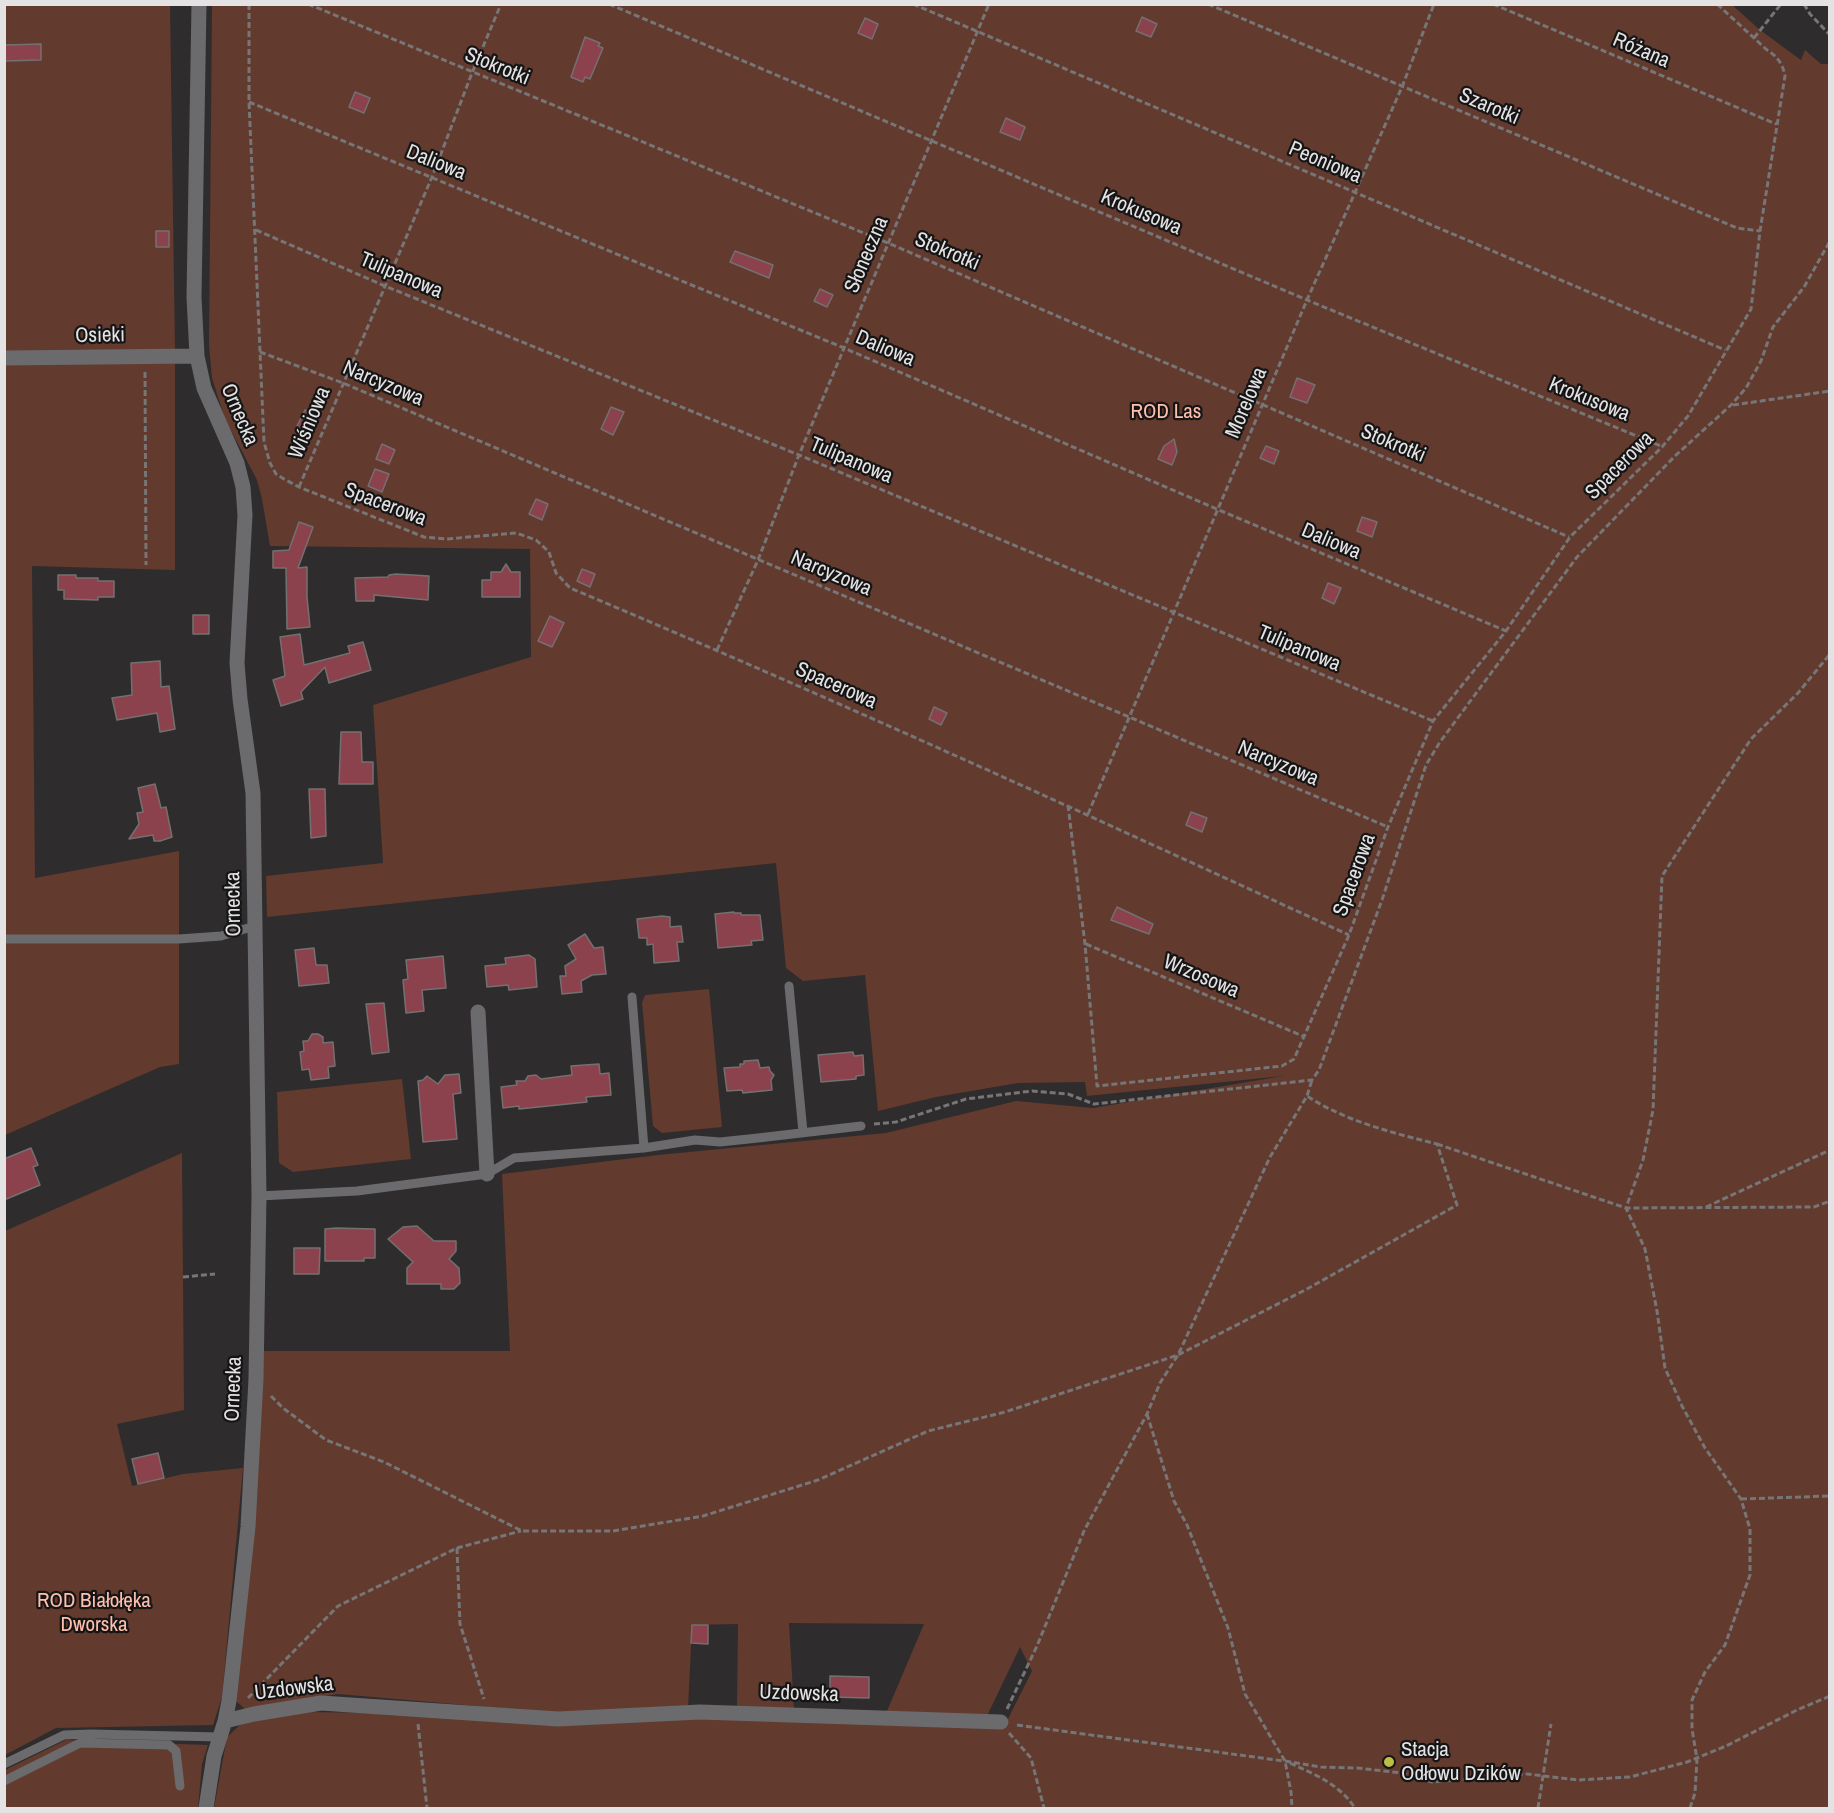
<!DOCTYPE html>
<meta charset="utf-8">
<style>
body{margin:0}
#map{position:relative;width:1834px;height:1813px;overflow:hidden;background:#2f2c2e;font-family:"Archivo Narrow",sans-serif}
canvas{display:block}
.frame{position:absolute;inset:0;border:6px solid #e4e2e3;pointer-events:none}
</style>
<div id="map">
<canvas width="1834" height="1813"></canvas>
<div class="frame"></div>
</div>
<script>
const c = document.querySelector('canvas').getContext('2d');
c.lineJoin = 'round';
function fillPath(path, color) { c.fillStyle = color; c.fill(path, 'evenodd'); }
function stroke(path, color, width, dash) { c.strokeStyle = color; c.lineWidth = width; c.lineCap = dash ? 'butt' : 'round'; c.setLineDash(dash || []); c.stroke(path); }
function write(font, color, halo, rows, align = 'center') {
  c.font = font + ' "Archivo Narrow",sans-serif'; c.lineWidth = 4.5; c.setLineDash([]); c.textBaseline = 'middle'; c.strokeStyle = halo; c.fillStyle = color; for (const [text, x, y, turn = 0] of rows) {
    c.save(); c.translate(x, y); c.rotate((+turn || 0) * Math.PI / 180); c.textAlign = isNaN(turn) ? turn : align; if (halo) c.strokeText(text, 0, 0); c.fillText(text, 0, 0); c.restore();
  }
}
fillPath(new Path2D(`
 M1731,4L1760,30L1801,60L1805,50L1821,64H1829V1808H214L227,1737L244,1721L298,1712L688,1716L1003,1729L1032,1671L1020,1647L987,1716L887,1711L924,1624L789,1623L794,1710L737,1707L738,1624L692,1625L688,1709L557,1713L338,1694L245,1709L236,1701L262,1351H510L502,1174L658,1155L886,1133L1016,1101L1093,1108L1283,1076L1087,1096L1085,1082L1018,1083L936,1097L878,1111L865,975L803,981L786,968L776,863L267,917L266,876L383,863L373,705L531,657L530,549L270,546L262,499L257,480L225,419L212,378L209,345L212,5Z
 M4,5H170L175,351L5,352Z
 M175,363V570L32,566L35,878L179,851V1064L160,1067L5,1135L4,364Z
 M709,989L722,1127L662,1133L653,1126L642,1003L645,995Z
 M402,1079L411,1159L293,1172L279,1163L277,1092Z
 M182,1153L184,1410L117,1424L132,1486L183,1474L243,1468L222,1697L213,1725L56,1728L5,1755V1231Z
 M66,1740L208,1745L202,1764L198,1808H5V1770Z`), '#623a2e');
const building = new Path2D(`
 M1142,17L1157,24L1151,37L1136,31Z
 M865,18L878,24L872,39L858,33Z
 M585,37L600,43L598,46L603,48L590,79L585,77L583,82L571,77Z
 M41,44V60L4,61V45Z
 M355,92L370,98L364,113L349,107Z
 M1006,118L1025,127L1020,140L1000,132Z
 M156,231H169V247H156Z
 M735,251L773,265L769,278L730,262Z
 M820,289L833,295L827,307L814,301Z
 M1297,378L1315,385L1307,403L1290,397Z
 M611,407L624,412L613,435L601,429Z
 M305,410L318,417L310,433L297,426Z
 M1174,439L1177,452L1172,465L1158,459L1164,446Z
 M382,444L395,450L389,464L376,459Z
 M1266,446L1279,451L1274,464L1260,458Z
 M375,469L389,474L382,492L368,486Z
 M536,499L548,504L542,520L529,514Z
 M1362,517L1377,522L1372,537L1357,531Z
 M299,522L313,527L298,568L307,567V597L310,627L287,629L286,568H273V551L289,550Z
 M506,564L511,572H520V597H482V580H491V572H501Z
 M582,569L595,574L590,587L577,581Z
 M396,574L429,576L428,600L374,595V601H356L355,578L388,577L389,575Z
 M58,575H76V578H98V581H114V597H98V600L64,599V590H58Z
 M1328,583L1341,588L1334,604L1322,598Z
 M193,615H209V634H193Z
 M550,616L564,623L552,647L538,641Z
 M300,634L304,665L350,653L348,646L363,642L371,670L329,683L325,667L301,692L303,699L281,706L273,680L285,676L280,637Z
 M160,661L161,687L169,686L175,729L160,732L157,713L117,720L112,698L132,695L131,663Z
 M934,707L947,713L941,725L929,719Z
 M341,732H361L362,762H373V784H339Z
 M155,784L161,808L166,807L172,837L160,841H154L153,835L129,839L139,824L137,813L143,812L138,788Z
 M309,789H325L326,836L311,838Z
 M1191,812L1207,818L1202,832L1186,825Z
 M1117,907L1153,924L1149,934L1111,920Z
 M734,912V913H741V915H760L763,940L751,941L752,945L718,948L715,914Z
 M662,916L670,917V927L681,926L683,942H677L679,961L654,963L653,944L647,945V938H639L637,919Z
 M585,934L594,948L603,947L606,974L592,975L581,981L582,992L562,994L560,976H566L565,966L576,959L568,945Z
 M314,948L316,965H327L329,983L299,986L295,950Z
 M529,955L535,959L537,987L509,990L508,985L487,987L485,966L506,964L505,958Z
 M443,956L446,988L422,990L424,1011L406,1013L403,980L408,979L406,960Z
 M384,1003L389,1052L372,1054L366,1004Z
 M312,1034H318L323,1037V1043L333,1042L335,1066L328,1067L329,1078L311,1080L309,1069L302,1070L300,1052L304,1051L303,1041H308Z
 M853,1052L854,1056L863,1055L864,1075L856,1076V1079L821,1082L818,1055Z
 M758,1060L760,1068L769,1067L770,1071L774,1075L771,1080L772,1090L743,1093L742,1090L727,1091L724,1068L740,1067V1064H744V1061Z
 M599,1064L600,1074L609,1073L611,1095L586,1097L587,1102L519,1109V1106L503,1108L501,1087L517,1085L516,1081H525L528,1076L536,1075L541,1079L572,1075L571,1066Z
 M459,1074L461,1093L453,1094L457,1139L423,1142L418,1081L423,1080L427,1076L438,1084L445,1075Z
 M31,1148L38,1165L33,1167L40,1185L4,1200V1159Z
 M417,1226L434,1241H456V1251L449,1259L459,1268L460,1283L454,1289H441V1284H407V1268L413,1262L388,1239L403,1227Z
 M336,1228L375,1229V1258H364V1261H325V1229Z
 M294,1248H320L319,1274H294Z
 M158,1453L164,1478L138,1484L132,1459Z
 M692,1625H708V1644L691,1643Z
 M830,1676L869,1677V1698L830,1697Z`);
fillPath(building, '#8c424c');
stroke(building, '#747070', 1.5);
stroke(new Path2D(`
 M249,4V102L264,442L270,463L276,474L284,479L299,487L424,537L446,539L516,533L536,540L549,552L556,573L570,588C832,698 1091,816 1349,935
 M308,4L888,243L1569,537
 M609,4L1307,300L1661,446
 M913,4L1725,350
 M1208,4L1737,228L1760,231
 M1493,4L1776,124
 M1804,4L1810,14L1830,35
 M1754,38L1781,4
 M249,102L844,348L1219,510L1506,631
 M256,230L385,286L799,455L1433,721
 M260,352L343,383L1388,827
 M145,372L146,565
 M1733,405L1830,391
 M299,487L432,177L472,73L501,4
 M717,650L758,560L799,455L989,4
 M1068,805L1085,944L1097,1086L1282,1066L1294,1059L1349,935L1388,827L1433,721L1506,631L1570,537L1662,447L1688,416L1751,309L1760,231L1785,76C1783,64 1777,56 1767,50L1717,4
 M1088,814L1307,300L1402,87L1434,4
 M1086,944L1305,1037
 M874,1124L896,1122L966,1099L1032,1091L1068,1094L1094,1104L1312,1080L1319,1070L1382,900L1426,765L1440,742L1577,557L1675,456L1731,405L1746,388L1761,361L1773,327L1804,287L1830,241
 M1437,1144L1626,1208L1814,1207L1830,1201
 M1706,1207L1830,1150
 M183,1277L215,1274
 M271,1396L283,1408L326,1440L384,1462L522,1531H613L703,1516L818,1480L928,1431L1005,1412L1178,1355L1307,1289L1457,1205L1437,1144C1393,1133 1345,1121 1307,1096
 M1147,1414L1174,1501L1187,1525L1228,1628L1245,1694L1285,1761L1291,1792L1292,1808
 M1741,1499L1830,1496
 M457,1548L460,1624L484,1699
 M248,1698L338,1606L457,1548L521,1531
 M1007,1709L1037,1646L1084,1531L1147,1414L1160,1383L1178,1355L1270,1157L1307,1096L1312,1080
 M418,1724L427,1808
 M1017,1725L1284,1761
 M1009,1733L1031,1758L1044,1808
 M1285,1761L1321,1767L1357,1768L1402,1773L1432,1782L1527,1774L1578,1780L1630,1777L1687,1762L1726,1746L1797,1710L1830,1696
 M1290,1763C1316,1775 1339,1784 1355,1808
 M1538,1808L1551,1724
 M1690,1808L1695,1793L1697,1759L1692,1729V1700L1705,1672L1725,1645L1750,1575V1529L1741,1499L1705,1448L1682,1406L1665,1368L1657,1311L1645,1249L1626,1208L1643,1160L1653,1110L1662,876L1751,739L1798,693L1830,654`), '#777576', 3, [6, 3]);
stroke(new Path2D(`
 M4,939H179L221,936L255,926
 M789,986L803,1132
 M632,997L644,1148
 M259,1196L357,1191L487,1174L514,1158L644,1148L695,1140L720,1142L758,1138L861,1126
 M4,1764L64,1735L91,1734L220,1737
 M4,1781L80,1743L169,1745L176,1751L180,1786`), '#6b6a6c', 9);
stroke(new Path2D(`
 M199,4L194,297L197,356L204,388L237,463L243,487L245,515L237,663L240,699L253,793L259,1196L256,1379L248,1527L229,1701L225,1721L214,1756L206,1808
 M4,358L197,356
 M478,1012L487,1174
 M225,1721L254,1714L321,1703L558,1719L700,1712L1001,1722`), '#6b6a6c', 15);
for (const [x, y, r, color] of [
 [1389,1762,6,"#bcbf44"]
]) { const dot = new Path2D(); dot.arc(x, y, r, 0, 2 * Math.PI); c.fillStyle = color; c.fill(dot); stroke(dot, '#161516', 2); }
write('21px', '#e4e2e3', '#161516', [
 ["Różana",1641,51,23],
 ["Stokrotki",497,67,22],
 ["Szarotki",1489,107,23],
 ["Daliowa",436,163,22],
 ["Peoniowa",1325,163,23],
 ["Krokusowa",1141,213,23],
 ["Stokrotki",947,252,23],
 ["Słoneczna",867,255,-67],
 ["Tulipanowa",401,276,23],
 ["Osieki",100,336,-1],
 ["Daliowa",885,349,23],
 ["Narcyzowa",383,384,23],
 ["Krokusowa",1589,400,22],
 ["Morelowa",1247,403,-67],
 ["Ornecka",239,415,67],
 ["Wiśniowa",310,423,-67],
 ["Stokrotki",1393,444,23],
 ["Tulipanowa",851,461,23],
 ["Spacerowa",1620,466,-45],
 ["Spacerowa",385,505,21],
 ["Daliowa",1331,542,23],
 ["Narcyzowa",831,574,23],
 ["Tulipanowa",1299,649,23],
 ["Spacerowa",836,686,24],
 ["Narcyzowa",1278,764,23],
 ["Spacerowa",1355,875,-70],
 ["Ornecka",234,904,-91],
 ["Wrzosowa",1201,977,23],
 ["Ornecka",234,1389,-88],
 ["Uzdowska",294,1689,-7],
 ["Uzdowska",799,1694,2]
]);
write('21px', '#ffbfac', '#161516', [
 ["ROD Las",1166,412],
 ["ROD Białołęka",94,1601],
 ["Dworska",94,1625]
]);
write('21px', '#e4e2e3', '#161516', [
 ["Stacja",1401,1750],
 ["Odłowu Dzików",1401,1774]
], 'left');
</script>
